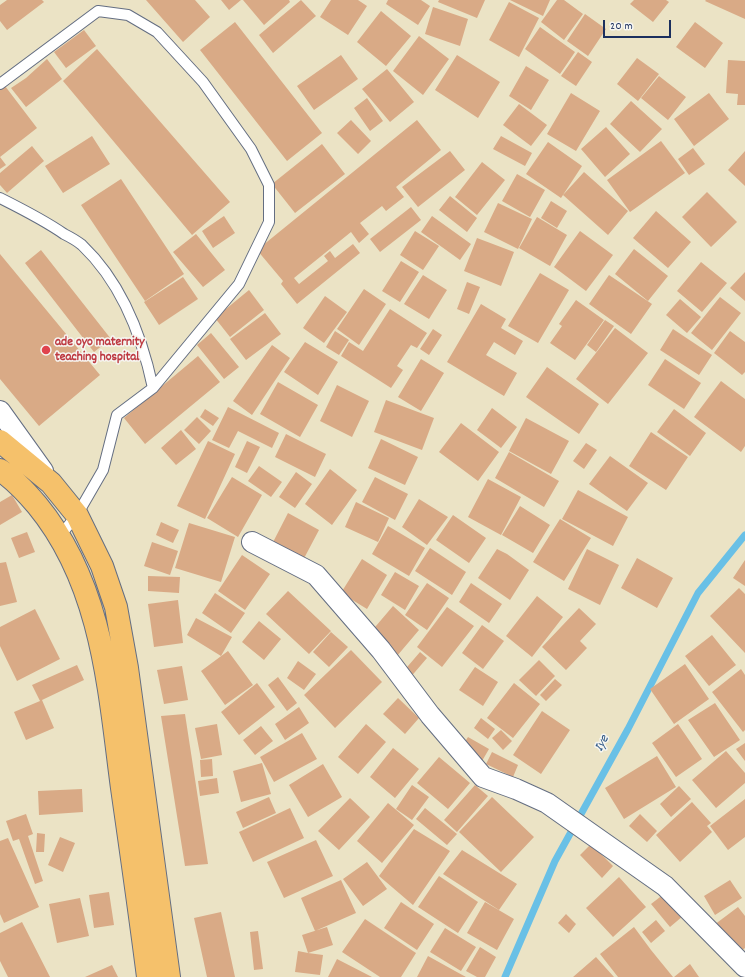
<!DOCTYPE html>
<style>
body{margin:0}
#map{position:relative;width:745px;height:977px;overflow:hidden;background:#ebe3c5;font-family:Dekko,sans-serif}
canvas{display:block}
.scale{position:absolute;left:603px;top:20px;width:68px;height:18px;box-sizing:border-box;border:2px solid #1b2f5e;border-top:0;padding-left:5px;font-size:12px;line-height:14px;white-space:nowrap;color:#1b2f5e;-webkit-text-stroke:3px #f6f6f2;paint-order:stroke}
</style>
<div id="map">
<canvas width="745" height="977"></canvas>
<div class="scale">20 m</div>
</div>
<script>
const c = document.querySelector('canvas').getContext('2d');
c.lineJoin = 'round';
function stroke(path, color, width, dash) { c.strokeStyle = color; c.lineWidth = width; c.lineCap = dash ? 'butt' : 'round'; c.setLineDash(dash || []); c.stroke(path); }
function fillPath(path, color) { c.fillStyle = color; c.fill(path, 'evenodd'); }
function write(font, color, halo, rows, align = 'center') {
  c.font = font + ' Dekko,sans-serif'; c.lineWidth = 3; c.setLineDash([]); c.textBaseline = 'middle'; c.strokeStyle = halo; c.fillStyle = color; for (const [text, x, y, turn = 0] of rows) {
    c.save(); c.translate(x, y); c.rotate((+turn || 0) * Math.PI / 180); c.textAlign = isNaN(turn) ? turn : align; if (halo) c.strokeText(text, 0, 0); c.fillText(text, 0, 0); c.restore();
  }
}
stroke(new Path2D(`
 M505,977L555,861L628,729L698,593L745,535`), '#69c0e6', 7);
fillPath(new Path2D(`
 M7,0H42L44,2L7,30L0,21V5Z
 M146,0H195L210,17L183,42Z
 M221,0H241L229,10Z
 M243,0H289L290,2L264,25Z
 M301,0L316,16L273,53L259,35Z
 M331,0H358L367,6L348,35L320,17Z
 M388,0H421L430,6L418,25L386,4Z
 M439,0H485L477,18L438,2Z
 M510,0H550L543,16Z
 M557,0H564L583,14L564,40L541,22Z
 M634,0H666L669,2L653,22L630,4Z
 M706,0H745V19L705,1Z
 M509,2L539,18L519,57L489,40Z
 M433,7L468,19L460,46L425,34Z
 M381,11L411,36L386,66L357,42Z
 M585,14L606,29L588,56L567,41Z
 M235,22L322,133L287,161L200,50Z
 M695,22L723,43L705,68L676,47Z
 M540,27L575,52L560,74L525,49Z
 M84,30L96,46L66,68L54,52Z
 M419,36L449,59L423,95L393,71Z
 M97,49L230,202L192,235L63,81Z
 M578,52L592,62L576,86L561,76Z
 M341,55L358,79L314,110L297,86Z
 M457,55L500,82L478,118L435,90Z
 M637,58L659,74L638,101L617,84Z
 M47,59L62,79L26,107L11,88L26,78Z
 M728,60L745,61V105H737L738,94L726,93Z
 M526,66L549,80L531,110L509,96Z
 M387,69L414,102L390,122L362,89Z
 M659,76L686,97L668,120L641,98Z
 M5,86L37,128L0,157L6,165L0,169V90Z
 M571,93L600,111L576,151L547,134Z
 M709,93L729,119L694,146L674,119Z
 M367,98L383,121L370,131L354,108Z
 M631,101L662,129L640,152L610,124Z
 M519,104L547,125L531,146L503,125Z
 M351,120L371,141L358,154L337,133Z
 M417,120L441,150L396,187L404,197L386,211L382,206L360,223L369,234L359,243L351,232L294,278L299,284L328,261L324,256L330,251L335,258L353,244L360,253L297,304L281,284L283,281L257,250Z
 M606,127L630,154L605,177L581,149Z
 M92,136L110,164L63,193L45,166Z
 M501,136L532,153L525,166L493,149Z
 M661,141L685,173L630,212L607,180Z
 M548,142L582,166L561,198L526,174Z
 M322,144L345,174L295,213L272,184Z
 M32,146L44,161L7,193L0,185V173Z
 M693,148L705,164L689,175L678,159Z
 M450,151L465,170L418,207L402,187Z
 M745,151V186L728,170Z
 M482,162L505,180L477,215L455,197Z
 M584,172L628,211L608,235L563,195Z
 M517,174L545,190L530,217L502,201Z
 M121,179L184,274L145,301L81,205Z
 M707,192L737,222L711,247L682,217Z
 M450,196L477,218L467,232L439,210Z
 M551,201L567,211L557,228L541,218Z
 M498,203L532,219L518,249L484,232Z
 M411,207L421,220L380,252L370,239Z
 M656,211L691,242L668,268L633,238Z
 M224,216L235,233L213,248L202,231Z
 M432,216L471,244L460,260L421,232Z
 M537,217L567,235L550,266L519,248Z
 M415,231L439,246L423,270L400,255Z
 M580,231L613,255L586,291L554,267Z
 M196,234L225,270L203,287L173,252Z
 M477,238L514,252L501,286L464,271Z
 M634,249L668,276L648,301L615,274Z
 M41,250L111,339L94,352L25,263Z
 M0,254L100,375L39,426L0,379Z
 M401,261L419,272L400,302L382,291Z
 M701,262L727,283L702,312L677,291Z
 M745,272V301L730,288Z
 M540,273L569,290L538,343L508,326Z
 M423,275L447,290L429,319L404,304Z
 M609,275L652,304L631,334L589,304Z
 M183,277L198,299L159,325L144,302Z
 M467,282L480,287L469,314L457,309Z
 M364,289L386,304L359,345L337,329Z
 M249,290L264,310L230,337L215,318Z
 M325,296L347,312L324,343L303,328Z
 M720,297L741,313L712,350L691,333Z
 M680,299L701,317L687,333L666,315Z
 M576,300L604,320L575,360L550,343L562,326L559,324Z
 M481,304L506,319L501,328L523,341L515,355L494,342L486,355L517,373L504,396L447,362Z
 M390,309L427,333L417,348L411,345L397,366L403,370L391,388L341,356L349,342L363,351Z
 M265,313L281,334L246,360L230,339Z
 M605,320L614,326L596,352L587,345Z
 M615,328L648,353L608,404L576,379Z
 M433,329L442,335L429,355L420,349Z
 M673,329L712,355L699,375L660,350Z
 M335,331L349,340L339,355L326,347Z
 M730,331L745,342V372L742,375L714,353Z
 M211,333L239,367L224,379L197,345Z
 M305,342L338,362L318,395L284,372Z
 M272,345L290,358L252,415L233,401Z
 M198,356L220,382L145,444L124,418Z
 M421,359L444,373L421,411L398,397Z
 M665,359L701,383L684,409L648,385Z
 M547,367L599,404L579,434L526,397Z
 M721,381L745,399V446L741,452L694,417Z
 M278,382L318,405L300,437L260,414Z
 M337,385L369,401L352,437L320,421Z
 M386,400L434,418L422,450L374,432Z
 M228,407L279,433L272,448L238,431L229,448L212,440Z
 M492,408L517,427L501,448L477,430Z
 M205,409L219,418L213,426L200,417Z
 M674,409L706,433L690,456L657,432Z
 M197,417L211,431L199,444L184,430Z
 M526,418L569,441L551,474L509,451Z
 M461,423L499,452L478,481L439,452Z
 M181,430L196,449L176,465L161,448Z
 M651,432L688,457L666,490L629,466Z
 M286,434L326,454L315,477L275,457Z
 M381,439L418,457L405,485L368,468Z
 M208,441L235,454L205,519L177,506Z
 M247,441L260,447L247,473L235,467Z
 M586,443L597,450L584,469L573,461Z
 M509,452L559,481L544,507L495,478Z
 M610,456L648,483L627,511L589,484Z
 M259,466L282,482L271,497L248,481Z
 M330,469L357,490L332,525L305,504Z
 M296,472L312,484L295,508L279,497Z
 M232,477L262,495L238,537L207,518Z
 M375,477L408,494L395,520L362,502Z
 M488,479L521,497L501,535L468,517Z
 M578,490L628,517L613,546L562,519Z
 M12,495L22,512L0,525V502Z
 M419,499L448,517L427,545L402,527Z
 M356,502L389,518L378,542L345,527Z
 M520,506L550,525L533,553L502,535Z
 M288,513L319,530L301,564L270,548Z
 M453,515L486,538L469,563L436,540Z
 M560,519L591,538L564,581L533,562Z
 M161,522L179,530L173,543L156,535Z
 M189,523L235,537L221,582L175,568Z
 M388,526L425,548L409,576L372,554Z
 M27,532L35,552L19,558L11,538Z
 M152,542L178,551L170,575L144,566Z
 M430,548L466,572L452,595L415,571Z
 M497,549L507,554L529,570L510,600L478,578Z
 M587,549L619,565L600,605L568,589Z
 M242,555L270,574L245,610L218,591Z
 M637,558L673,578L657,608L621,588Z
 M362,559L387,575L367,609L341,593Z
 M745,560V586L733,578Z
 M6,562L17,602L0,606V563Z
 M395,572L419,586L405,610L381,595Z
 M148,576L180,577L179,593L148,591Z
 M427,583L449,598L427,630L405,615Z
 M471,583L502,604L489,623L459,602Z
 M739,588L745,594V653L710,616Z
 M288,591L331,631L309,654L266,614Z
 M215,593L245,613L231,633L202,613Z
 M537,596L563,617L532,657L506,636Z
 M178,600L183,643L154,647L148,604Z
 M393,606L419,630L397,656L370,633Z
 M447,607L474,626L442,667L417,647Z
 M579,608L596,624L580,641L587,648L566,670L542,647Z
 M35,609L60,659L17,681L0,646V627Z
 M196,618L232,637L221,656L187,635Z
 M259,621L281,639L264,660L242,642Z
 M482,625L504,641L483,669L462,653Z
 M331,632L348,647L329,667L313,652Z
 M712,635L736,665L709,686L685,656Z
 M351,650L382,682L335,728L304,695Z
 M228,651L253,685L225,705L201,671Z
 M420,652L427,658L409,679L402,673Z
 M539,660L555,676L536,696L519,680Z
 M298,661L316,674L304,690L287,678Z
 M685,664L709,699L674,724L650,689Z
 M77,665L84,680L42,700L54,728L26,740L14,712L40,701L32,685Z
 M182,666L188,700L164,704L157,670Z
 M475,667L498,682L483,706L459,690Z
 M741,669L745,675V730L743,732L712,692Z
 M278,677L297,703L287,711L268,685Z
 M555,679L562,685L546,701L540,695Z
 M257,683L275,707L239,735L221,712Z
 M514,683L540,704L513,738L487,718Z
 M398,698L419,718L405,734L383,714Z
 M715,703L740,740L714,757L688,720Z
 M299,707L309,723L285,740L275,724Z
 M542,711L570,730L541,774L513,755Z
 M185,714L197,792L208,864L185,866L161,716Z
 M481,718L495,729L488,739L474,728Z
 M217,724L222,755L201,759L195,728Z
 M366,724L386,742L358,774L338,757Z
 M678,724L702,759L676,777L652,743Z
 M261,726L273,741L255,755L243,740Z
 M501,730L512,741L503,750L492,738Z
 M302,733L317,759L274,782L260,757Z
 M468,737L489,749L482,761L461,748Z
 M745,743V761L736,749Z
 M393,748L419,769L395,798L370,777Z
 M726,751L745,773V783L716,808L692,780Z
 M492,752L518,765L513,777L486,764Z
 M657,756L676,787L624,819L605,788Z
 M439,757L470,783L448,809L417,783Z
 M212,759L213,776L201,777L200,760Z
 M262,763L271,794L241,802L233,771Z
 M323,764L342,797L308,817L289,785Z
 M217,778L219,793L200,796L198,781Z
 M412,785L429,797L412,820L396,809Z
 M475,785L488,796L457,832L444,820Z
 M679,786L691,799L671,817L660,804Z
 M82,789L83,812L39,815L38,791Z
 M269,797L276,813L243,828L236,812Z
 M492,797L534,837L501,872L459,832Z
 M350,798L370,817L339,850L318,831Z
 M745,799V837L728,850L710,826Z
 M692,802L711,823L707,826L712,832L680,862L656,835Z
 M388,803L414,825L382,863L357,841Z
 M290,808L304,838L253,862L239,832Z
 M425,808L457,834L447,845L416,819Z
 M26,814L33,834L28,836L43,881L35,884L19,839L13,841L6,821Z
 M640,814L657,831L647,842L629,826Z
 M414,829L450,851L413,905L379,876Z
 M37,833L45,834L44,852H36Z
 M60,837L75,843L63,872L48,865Z
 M8,838L39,907L4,923L0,914V841Z
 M316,840L333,876L284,898L267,862Z
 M591,844L613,866L602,878L580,855Z
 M462,850L517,884L499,910L443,874Z
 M367,862L387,889L363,906L343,879Z
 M439,876L478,902L458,933L418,907Z
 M619,877L646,907L613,937L586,908Z
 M341,880L356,913L315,931L301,898Z
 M730,880L742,898L715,915L704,896Z
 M109,892L114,925L94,928L89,895Z
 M664,894L683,916L670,927L651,904Z
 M80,898L89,936L57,943L49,904Z
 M401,902L434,924L417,950L384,928Z
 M485,902L514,919L497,950L467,933Z
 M738,907L745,916V948L737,954L714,925Z
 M221,912L235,977H207L194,918Z
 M566,914L576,924L569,933L558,923Z
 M365,919L416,953L401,977H380L342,952Z
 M656,920L665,931L651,943L642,932Z
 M22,922L50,977H8L0,961V933Z
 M327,927L333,945L308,953L323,955L320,975L295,972L298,951L308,953L302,935Z
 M634,927L651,950L673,977H618L600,954Z
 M445,928L476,947L461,971L430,952Z
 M258,931L263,969L254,970L250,932Z
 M480,947L496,957L485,977H477L466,971Z
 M428,956L455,971L466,977H417Z
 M596,957L614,977H573Z
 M337,959L372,977H328Z
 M690,964L699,977H674Z
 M112,965L118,977H85Z`), '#d9aa86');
const service = new Path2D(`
 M0,84L98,11L128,15L157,32L203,82L251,149L269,185V222L239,284L153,388L117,415L103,470L77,515L59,537
 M0,198C22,209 44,220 64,234C70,237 77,241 82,245C122,283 142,336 153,388`);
const minor = new Path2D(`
 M0,411L43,471
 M252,542L316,575L381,650L430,715L483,777L516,789L547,803L665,886L745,967`);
const trunk = new Path2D(`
 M0,441L51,483L77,515L102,566L116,607L127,668L169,977
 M0,470C14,479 26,492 37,505C103,585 109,690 122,788C131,851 140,914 148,977`);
stroke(service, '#646e82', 12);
stroke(minor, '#646e82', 22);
stroke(trunk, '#646e82', 24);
stroke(service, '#fff', 10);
stroke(minor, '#fff', 20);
stroke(trunk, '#f5c16b', 22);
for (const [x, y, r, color] of [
 [46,350,5,"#e0444e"]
]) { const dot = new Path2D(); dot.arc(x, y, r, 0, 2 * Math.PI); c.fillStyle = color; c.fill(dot); stroke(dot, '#f6f6f2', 1.5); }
write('bold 13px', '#be3a42', '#f6f6f2', [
 ["ade oyo maternity",55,343],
 ["teaching hospital",55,358]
], 'left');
write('italic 14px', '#325a87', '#f6f6f2', [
 ["Iye",603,744,-62]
]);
</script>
